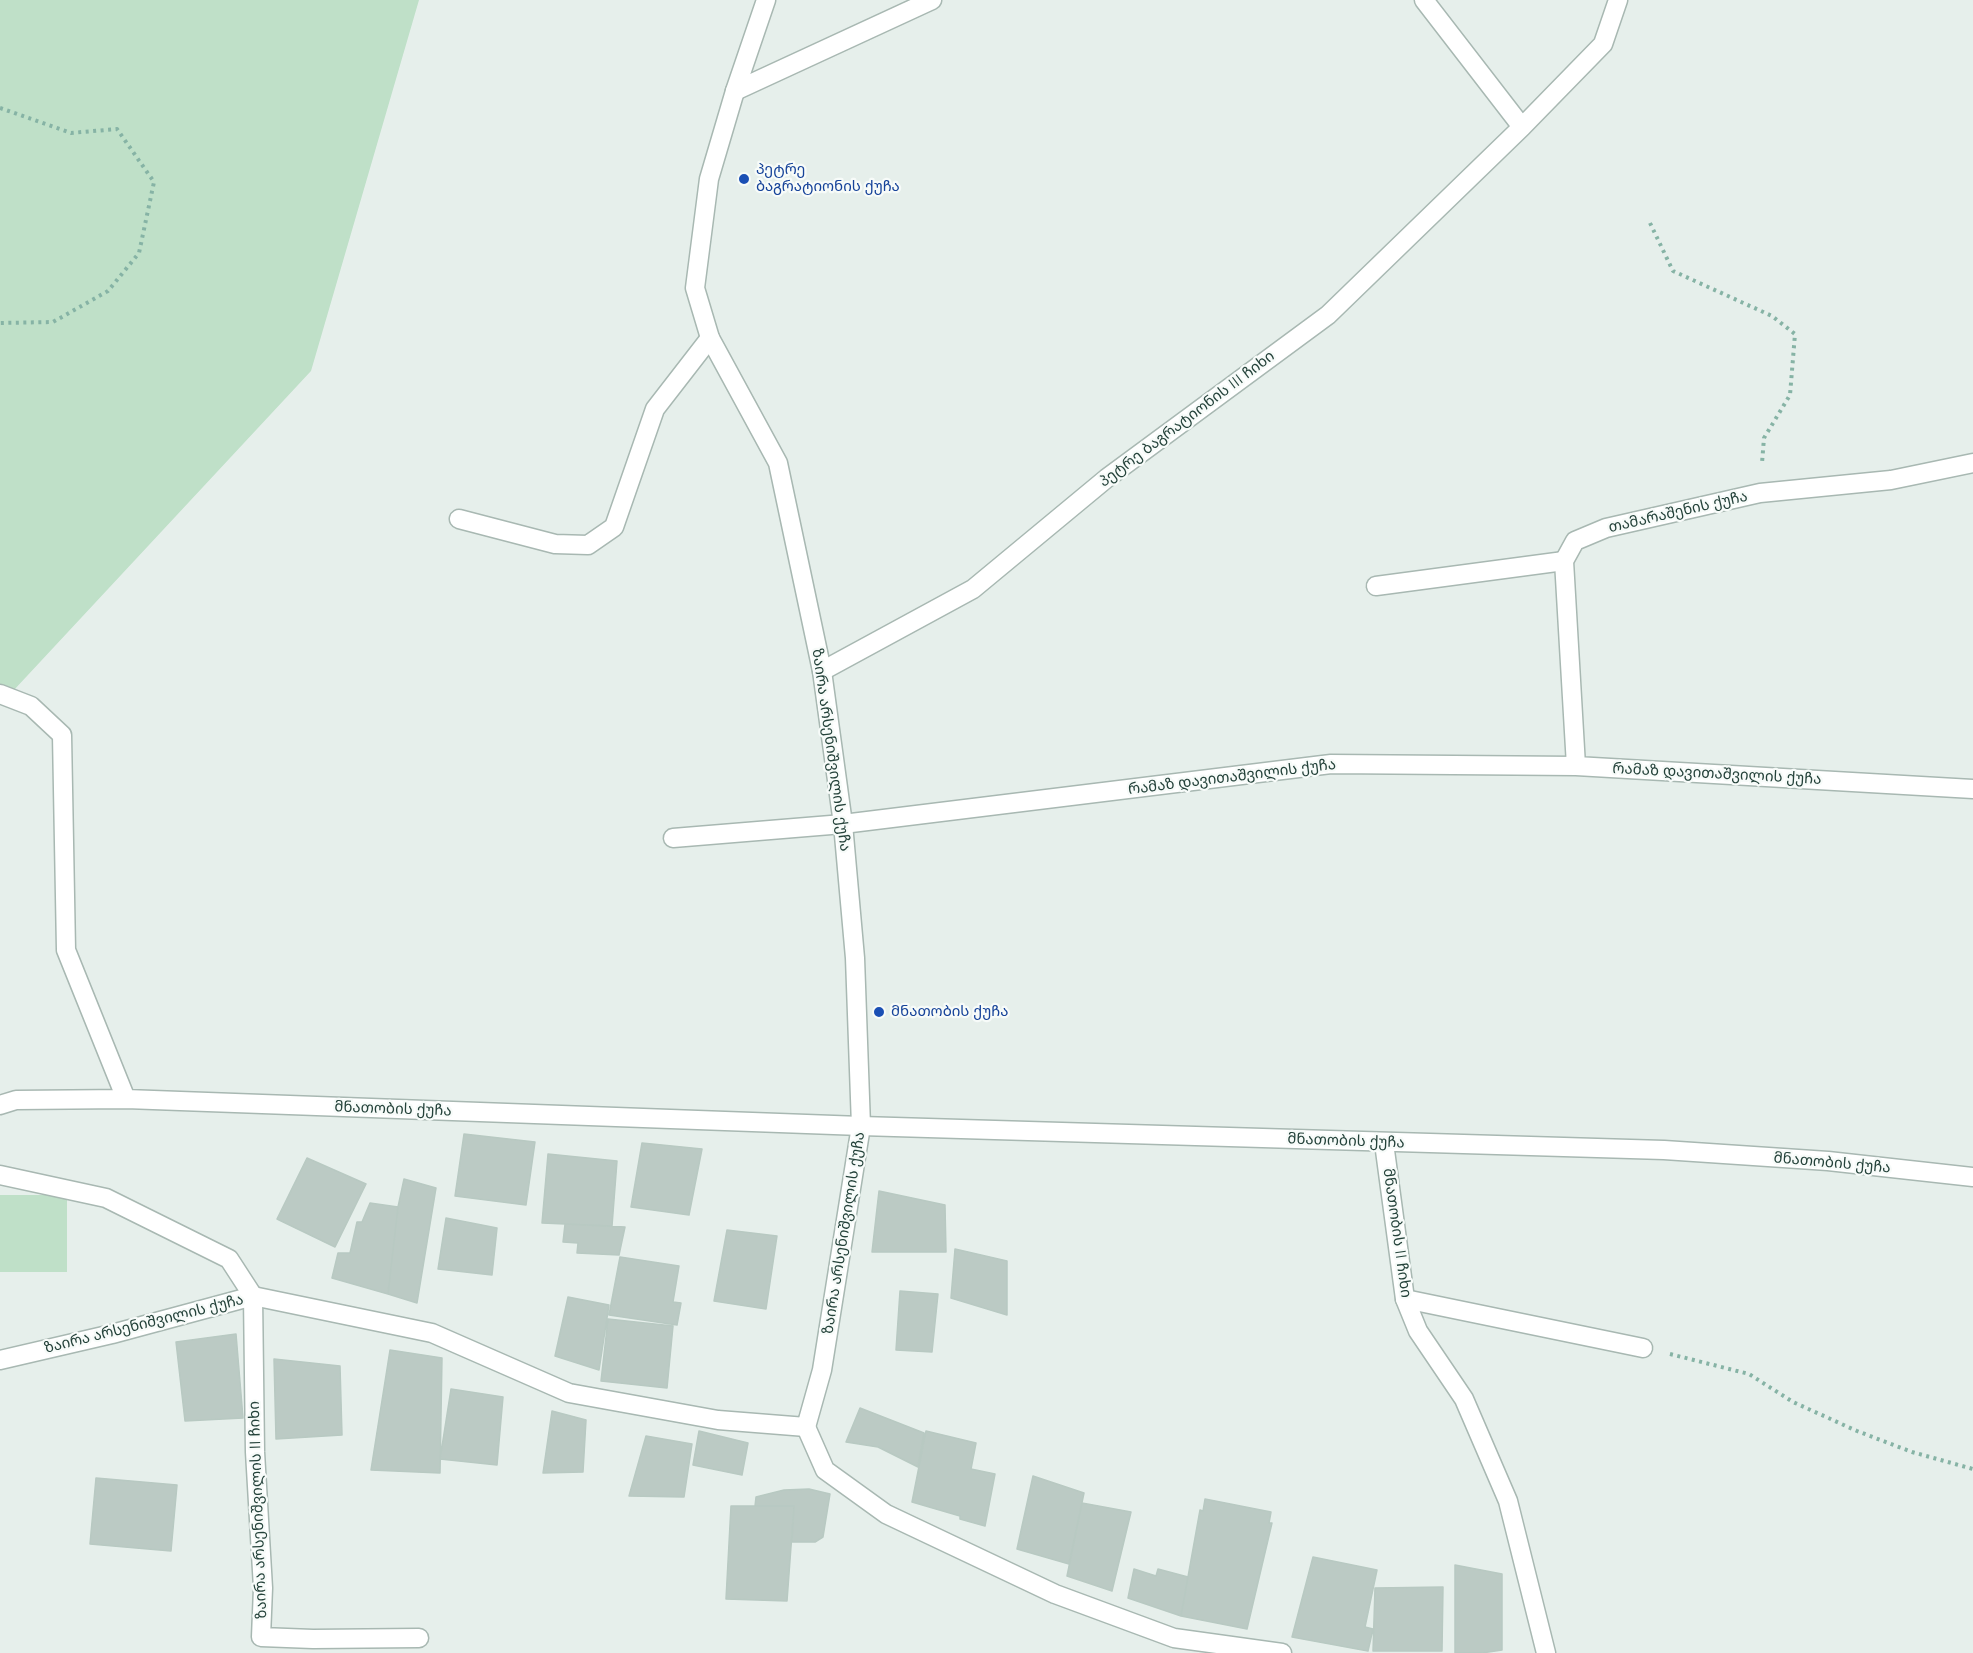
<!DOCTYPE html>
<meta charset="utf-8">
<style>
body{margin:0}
canvas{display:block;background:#e6efeb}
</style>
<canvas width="1973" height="1653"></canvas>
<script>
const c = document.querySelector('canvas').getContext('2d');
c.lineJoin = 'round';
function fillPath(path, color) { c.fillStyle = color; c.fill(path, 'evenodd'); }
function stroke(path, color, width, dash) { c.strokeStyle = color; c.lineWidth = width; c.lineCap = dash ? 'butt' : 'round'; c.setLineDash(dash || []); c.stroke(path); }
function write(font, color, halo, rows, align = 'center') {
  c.font = font + ' Montserrat,"Noto Sans Georgian",sans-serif'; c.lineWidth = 4.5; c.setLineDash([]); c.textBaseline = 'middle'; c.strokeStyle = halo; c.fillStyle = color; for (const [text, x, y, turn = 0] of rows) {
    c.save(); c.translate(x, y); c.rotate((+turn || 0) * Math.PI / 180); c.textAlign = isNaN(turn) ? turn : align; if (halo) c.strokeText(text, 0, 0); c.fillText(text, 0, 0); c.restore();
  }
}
fillPath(new Path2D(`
 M0,0H419L311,371L0,705Z
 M0,1195H67V1272H0Z`), '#bfe0c8');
const building = new Path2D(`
 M464,1134L535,1142L526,1205L455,1196Z
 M642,1143L702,1149L689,1215L631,1207Z
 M548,1154L617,1161L612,1226L542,1223Z
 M307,1158L366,1184L335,1247L277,1219Z
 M404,1179L436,1188L417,1303L388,1294L398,1207Z
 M879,1191L945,1205L946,1252H872Z
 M370,1203L398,1207L388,1294L332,1278L338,1253H350L357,1222H362Z
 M446,1218L497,1228L492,1275L438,1269Z
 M565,1224L625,1227L619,1255L577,1253L578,1243L563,1242Z
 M727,1230L777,1236L766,1309L714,1301Z
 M955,1249L1007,1261V1315L951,1298Z
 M620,1257L679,1266L673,1302L681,1303L677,1325L609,1315Z
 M900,1291L938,1294L932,1352L896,1350Z
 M568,1297L609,1305L599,1370L555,1356Z
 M608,1319L673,1326L667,1388L601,1381Z
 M236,1334L243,1418L185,1421L176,1342Z
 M390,1350L442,1358L440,1473L371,1470Z
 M274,1359L340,1366L342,1435L276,1439Z
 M451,1389L503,1397L497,1465L440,1459Z
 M860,1408L924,1433L918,1467L878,1447L846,1442Z
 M552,1411L586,1420L583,1472L543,1473Z
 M699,1431L748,1443L742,1475L693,1465Z
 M926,1431L976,1443L971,1469L995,1474L985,1526L960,1519V1516L912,1502Z
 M646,1436L692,1444L684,1497L629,1496Z
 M1033,1476L1084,1493L1069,1564L1017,1549Z
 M96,1478L177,1485L171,1551L90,1544Z
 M809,1489L830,1494L823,1537L815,1542H792L794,1506H755L756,1497L784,1490Z
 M1205,1499L1271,1512L1269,1523H1272L1247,1629L1181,1616L1200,1510L1203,1511Z
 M1082,1503L1131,1512L1112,1591L1067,1576Z
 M731,1506H794L787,1601L726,1599Z
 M1313,1557L1377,1570L1365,1627L1373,1629L1368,1651L1292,1637Z
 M1455,1565L1502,1574V1650L1482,1653H1455Z
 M1134,1569L1156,1576L1158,1569L1188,1577L1181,1616L1128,1598Z
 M1443,1587L1442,1651H1373L1375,1588Z`);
fillPath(building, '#bbcac4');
stroke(building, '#b8c9c2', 1.5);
const service = new Path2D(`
 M1376,586L1564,561
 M673,838L843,824
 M1405,1299L1643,1348`);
const minor = new Path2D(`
 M1424,0L1522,127
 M735,91L932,0
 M459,519L555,544L588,545L614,527L655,409L710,338
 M822,671L973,589L1107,478L1328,315L1522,127L1603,44L1618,0
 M0,694L31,706L62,735L66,950L126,1099
 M1576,766L1564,561L1575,541L1606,528L1760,493L1891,480L1973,463
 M843,824L1331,764L1576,766L1973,789
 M0,1105L16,1100L126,1099L861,1126L1664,1150L1828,1161L1973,1177
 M1384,1143L1405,1299L1418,1331L1464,1399L1508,1501L1546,1653
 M0,1175L106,1198L229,1259L253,1296L255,1452L263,1588L261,1637L313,1639L419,1638
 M806,1427L825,1470L886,1514L1055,1594L1174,1638L1282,1653`);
const tertiary = new Path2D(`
 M0,1360L112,1334L253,1296L432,1333L569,1393L718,1420L806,1427L822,1370L861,1126L855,958L843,824L822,671L778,463L710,338L695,288L709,179L735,91L766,0`);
stroke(service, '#a8b8b2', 21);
stroke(minor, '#a8b8b2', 21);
stroke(tertiary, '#a8b8b2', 21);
stroke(new Path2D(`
 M0,108L71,133L117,129L154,182L139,253L108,291L53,322L0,323
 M1650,223L1673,271L1772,316L1795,334L1790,395L1764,438L1762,463
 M1670,1354L1749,1374L1793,1402L1857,1431L1912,1452L1973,1469`), '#86b3a5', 4, [3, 4.5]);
stroke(service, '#fff', 18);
stroke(minor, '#fff', 18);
stroke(tertiary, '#fff', 18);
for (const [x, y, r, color] of [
 [744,179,6,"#1a4fb4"],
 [879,1012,6,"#1a4fb4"]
]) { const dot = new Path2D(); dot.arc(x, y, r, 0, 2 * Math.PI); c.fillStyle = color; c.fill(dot); stroke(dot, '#f7fbf9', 2); }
write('15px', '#164399', '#f7fbf9', [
 ["პეტრე",756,170],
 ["ბაგრატიონის ქუჩა",756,187],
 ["მნათობის ქუჩა",891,1012]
], 'left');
write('15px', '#24423a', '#f7fbf9', [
 ["პეტრე ბაგრატიონის III ჩიხი",1187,419,-37],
 ["თამარაშენის ქუჩა",1678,512,-13],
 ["ზაირა არსენიშვილის ქუჩა",831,750,82],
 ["რამაზ დავითაშვილის ქუჩა",1717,774,3],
 ["რამაზ დავითაშვილის ქუჩა",1232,777,-7],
 ["მნათობის ქუჩა",393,1109,2],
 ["მნათობის ქუჩა",1346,1141,2],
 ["მნათობის ქუჩა",1832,1163,5],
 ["ზაირა არსენიშვილის ქუჩა",844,1233,-81],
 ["მნათობის II ჩიხი",1397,1233,82],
 ["ზაირა არსენიშვილის ქუჩა",144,1324,-14],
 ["ზაირა არსენიშვილის II ჩიხი",258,1510,-92]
]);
</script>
